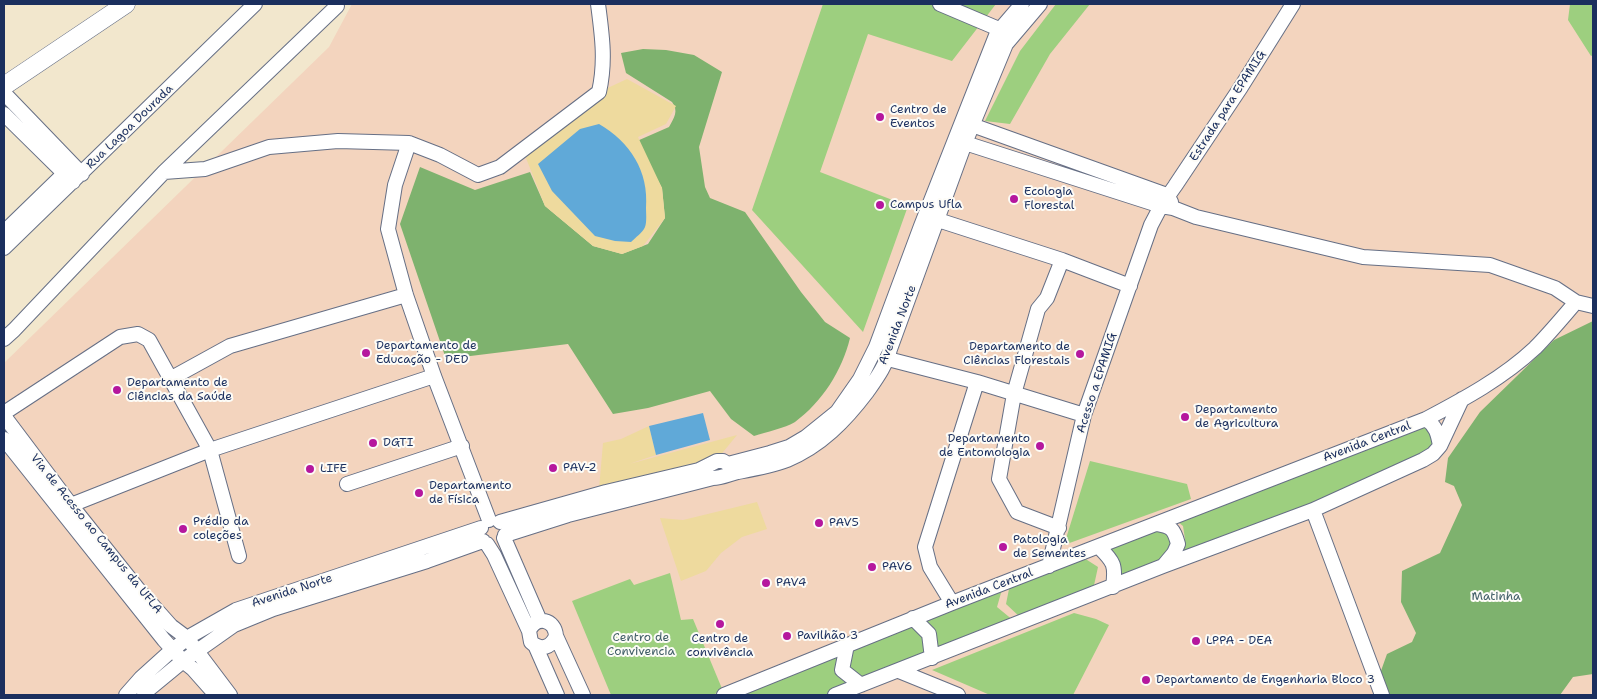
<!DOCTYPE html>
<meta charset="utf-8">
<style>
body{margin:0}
#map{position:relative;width:1597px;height:699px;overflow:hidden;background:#f2e7cd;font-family:"Shantell Sans",sans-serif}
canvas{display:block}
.frame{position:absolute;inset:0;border:5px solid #1b2f5e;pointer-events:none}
</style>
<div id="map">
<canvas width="1597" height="699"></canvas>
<div class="frame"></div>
</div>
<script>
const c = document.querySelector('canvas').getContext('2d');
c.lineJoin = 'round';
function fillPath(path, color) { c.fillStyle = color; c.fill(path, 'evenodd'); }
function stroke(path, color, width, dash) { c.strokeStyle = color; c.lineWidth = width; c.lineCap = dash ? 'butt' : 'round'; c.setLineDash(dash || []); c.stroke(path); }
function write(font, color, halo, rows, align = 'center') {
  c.font = font + ' "Shantell Sans",sans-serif'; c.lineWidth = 4; c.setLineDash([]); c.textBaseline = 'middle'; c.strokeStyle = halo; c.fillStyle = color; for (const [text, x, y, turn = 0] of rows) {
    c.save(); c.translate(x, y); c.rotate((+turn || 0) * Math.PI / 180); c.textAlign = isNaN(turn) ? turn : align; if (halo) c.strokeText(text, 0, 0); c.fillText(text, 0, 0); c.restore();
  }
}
fillPath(new Path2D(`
 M352,4H1593V695H4V363L329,47Z`), '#f3d4be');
fillPath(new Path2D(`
 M823,4H996L952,61L868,34L820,172L908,206L863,332L752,210Z
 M1056,4H1090L1050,54L1010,124L985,121L1020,51Z
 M1570,4H1593V55L1591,56L1568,20Z
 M1424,427L1434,434L1433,445L1425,455L1310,505L1182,552L1185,539L1183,526L1178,522Z
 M1090,461L1187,484L1191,499L1064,545Z
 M1157,531L1169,535L1173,546L1164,559L1120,579L1117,559L1111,549Z
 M1084,558L1098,567L1093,590L1021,618L1006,604L1010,584Z
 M670,573L681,620L693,619L723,691L712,695H611L572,601L630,579L634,585Z
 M1003,586L997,607L1014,621L934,654L919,621Z
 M1074,613L1096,619L1109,625L1073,695H990L932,670Z
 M912,624L927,639L928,656L861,681L844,668L850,649Z
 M841,652L855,684L827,695H739Z`), '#9dcf7f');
fillPath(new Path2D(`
 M643,49L666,50L694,55L722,72L699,147L705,187L710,198L745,212L801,292L825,322L850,338C842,371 822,402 795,422C785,428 766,432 754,436L731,419L710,391L648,408L613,414L568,344L446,359L400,224L420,167L475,190L530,172L545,206L593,246L622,254L648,244L665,218L662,188L637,141L669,127C674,118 679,111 672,102L626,73L621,53Z
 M1593,321V674L1573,677L1560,695H1384L1377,682L1387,654L1412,642L1416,633L1401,602L1402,571L1440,553L1462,505L1454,486L1445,482L1448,458L1480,412L1554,340Z`), '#7eb26e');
fillPath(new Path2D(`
 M627,79L676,106L666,124L638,137L662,188L665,218L643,246L622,254L593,246L545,206L524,153L599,92Z
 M649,426L656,455L629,464L737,435L719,457L599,489L603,443L621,439Z
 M757,502L767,529L742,537L721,553L706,571L681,581L660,518L683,520Z`), '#eeda9e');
fillPath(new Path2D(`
 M599,124C630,142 649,171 646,208C646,213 647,222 645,227C643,232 635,238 631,242L615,241L595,236L552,191L538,164L580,129Z
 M703,413L710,440L656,455L649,426Z`), '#60a9d8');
const minor = new Path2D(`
 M940,4L1006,32
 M4,93L82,174
 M4,114L73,182
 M972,125L1167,195L1171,202
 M409,143L395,185L388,229L406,295L434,376L489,520
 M965,143L1161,206L1173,208L1196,217L1363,257L1490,265L1555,288L1576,302L1593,306
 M164,172L205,169L269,147L338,141L409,143L440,155L478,175L500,167L599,92C606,61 602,35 598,4
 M938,220L1062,260
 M4,232L71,167
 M4,248L255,4
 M4,339L14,330L164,172L337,6
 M888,359L977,382L1084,415
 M170,379L230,346L406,295
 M4,413L120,337L138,334L149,340L210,450L239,556
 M4,416L71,505L138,589L171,626L187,638L230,695
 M1426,419C1464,399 1503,378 1535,348C1549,334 1563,317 1576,302
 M4,439L164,640L183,661L193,669L216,695
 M1440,446L1462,399
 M347,484L462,446
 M71,505L210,450L434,376
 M1313,510L1382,695
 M500,522L606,492L699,470L717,461H723L728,464L770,453L789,447L806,437L837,412L860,379L876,347L921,226L997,33L1022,4
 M1157,524C1172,527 1174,529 1178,544L1174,553L1164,565
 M1059,528L1017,512L999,479L1014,394L1038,309L1047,298L1062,260L1130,286
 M505,535L568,515L713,478C722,478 729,474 738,472C754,469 771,466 787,460C821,446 845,421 867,392C876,379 887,364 890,349L965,143L1006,44L1040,4
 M504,538L540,621
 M487,544L494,555L529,631
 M1099,547C1114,562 1116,565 1113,587
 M1049,566L1084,415L1151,225L1161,206L1175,186L1241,87L1293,4
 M952,603L930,567L925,547L977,382
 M913,618L929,634L932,658
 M556,636C551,648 540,651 531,642L529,631C536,615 555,619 556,636L583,695
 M535,645L557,695
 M847,645L842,670L861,685
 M899,671L958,695
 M126,695L141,678L172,650L192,635L236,610L481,528
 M144,695L149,689L183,661L234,625L273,609L427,561L483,541
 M724,695L952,603L1426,419C1436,426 1438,434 1440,446L1433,454L1423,460L1313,510L1163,566L835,695`);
const major = new Path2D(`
 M4,86L126,4`);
stroke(minor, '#666f85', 16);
stroke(major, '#666f85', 19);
stroke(minor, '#fff', 14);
stroke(major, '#fff', 18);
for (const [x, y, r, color] of [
 [880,117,5,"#b5179e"],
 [1014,199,5,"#b5179e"],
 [880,205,5,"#b5179e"],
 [366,353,5,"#b5179e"],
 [1080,354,5,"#b5179e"],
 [117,390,5,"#b5179e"],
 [1185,417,5,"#b5179e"],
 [373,443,5,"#b5179e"],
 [1040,446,5,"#b5179e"],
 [553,468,5,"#b5179e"],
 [310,469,5,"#b5179e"],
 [419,493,5,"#b5179e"],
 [819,523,5,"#b5179e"],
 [183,529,5,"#b5179e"],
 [1003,547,5,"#b5179e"],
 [872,567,5,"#b5179e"],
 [766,583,5,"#b5179e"],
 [720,624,5,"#b5179e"],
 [787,636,5,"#b5179e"],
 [1196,641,5,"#b5179e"],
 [1146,680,5,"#b5179e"]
]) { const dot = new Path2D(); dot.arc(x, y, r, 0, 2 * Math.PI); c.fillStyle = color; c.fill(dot); stroke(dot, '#fdfcf7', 2); }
write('12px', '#1b2f5e', '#fdfcf7', [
 ["Estrada para EPAMIG",1228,106,-57],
 ["Rua Lagoa Dourada",130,127,-44],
 ["Avenida Norte",898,325,-69],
 ["Acesso a EPAMIG",1097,383,-72],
 ["Avenida Central",1367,442,-21],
 ["Via de Acesso ao Campus da UFLA",96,534,51],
 ["Avenida Central",989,589,-21],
 ["Avenida Norte",292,591,-18]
]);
write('12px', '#1b2f5e', '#fdfcf7', [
 ["Centro de",890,110],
 ["Eventos",890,124],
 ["Ecologia",1024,192],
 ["Florestal",1024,206],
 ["Campus Ufla",890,205],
 ["Departamento de",376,346],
 ["Educação - DED",376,360],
 ["Departamento de",1070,347,"right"],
 ["Ciências Florestais",1070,361,"right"],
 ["Departamento de",127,383],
 ["Ciências da Saúde",127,397],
 ["Departamento",1195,410],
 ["de Agricultura",1195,424],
 ["Departamento",1030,439,"right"],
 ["de Entomologia",1030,453,"right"],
 ["DGTI",383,443],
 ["PAV-2",563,468],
 ["LIFE",320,469],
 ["Departamento",429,486],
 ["de Física",429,500],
 ["Prédio da",193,522],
 ["coleções",193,536],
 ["PAV5",829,523],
 ["Patologia",1013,540],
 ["de Sementes",1013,554],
 ["PAV6",882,567],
 ["PAV4",776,583],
 ["Pavilhão 3",797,636],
 ["Centro de",720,639,"center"],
 ["convivência",720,653,"center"],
 ["LPPA - DEA",1206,641],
 ["Departamento de Engenharia Bloco 3",1156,680]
], 'left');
write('12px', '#425f68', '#fdfcf7', [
 ["Matinha",1496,597],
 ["Centro de",641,638],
 ["Convivencia",641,652]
]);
</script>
